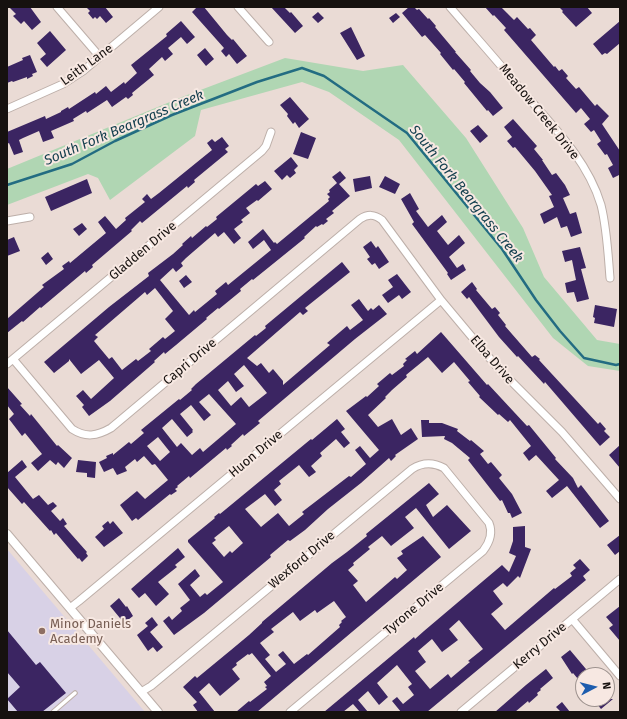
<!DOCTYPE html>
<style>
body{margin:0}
#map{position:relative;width:627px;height:719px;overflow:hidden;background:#eadbd5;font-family:"Fira Sans",sans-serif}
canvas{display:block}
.frame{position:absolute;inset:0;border:8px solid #16110f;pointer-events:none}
.north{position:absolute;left:575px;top:667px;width:40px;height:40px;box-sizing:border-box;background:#f7e8e2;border:1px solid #9d928e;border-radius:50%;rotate:83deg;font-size:11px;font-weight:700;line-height:16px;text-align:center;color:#16110f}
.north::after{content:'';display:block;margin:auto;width:14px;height:18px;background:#1e5dae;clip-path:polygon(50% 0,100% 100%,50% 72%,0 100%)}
</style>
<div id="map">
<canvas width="627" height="719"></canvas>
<div class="frame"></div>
<div class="north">N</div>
</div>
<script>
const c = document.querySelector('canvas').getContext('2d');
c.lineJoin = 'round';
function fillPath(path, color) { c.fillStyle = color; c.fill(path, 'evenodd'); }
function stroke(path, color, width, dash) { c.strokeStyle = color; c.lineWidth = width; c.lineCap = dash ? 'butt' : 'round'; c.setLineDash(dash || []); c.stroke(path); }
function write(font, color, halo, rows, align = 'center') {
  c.font = font + ' "Fira Sans",sans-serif'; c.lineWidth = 4; c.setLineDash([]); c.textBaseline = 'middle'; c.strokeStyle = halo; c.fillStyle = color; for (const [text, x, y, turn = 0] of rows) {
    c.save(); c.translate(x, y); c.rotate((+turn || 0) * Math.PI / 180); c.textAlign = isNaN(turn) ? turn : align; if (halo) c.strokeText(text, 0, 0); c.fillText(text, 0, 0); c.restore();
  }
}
fillPath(new Path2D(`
 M7,549L145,712H7Z`), '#d8d1e6');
fillPath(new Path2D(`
 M285,58L363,71L403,65L466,138L523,228L544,277L597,340L620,344V371L588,366L553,338L399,140L329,92L302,82L201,110L195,136L110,200L98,178L88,174L7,205V169L182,97Z`), '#b0d6b3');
stroke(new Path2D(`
 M7,185L72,164L115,141L172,115L257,82L302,68L324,76L407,133L502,249L536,300L560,331L584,358L616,365L620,364`), '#236c82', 2.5);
fillPath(new Path2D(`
 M9,7H30L41,22L32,30L24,21L21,24L13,16L16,14Z
 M86,7H105L113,17L106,23L100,16L97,19L95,17L93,19L88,13L90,11Z
 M197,7H204L227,35L232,40L233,39L247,56L237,64L229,54L226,57L221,51L224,48L192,12Z
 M271,7H284L290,13L291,12L303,26L295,33Z
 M409,7H414L417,10L419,9L428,19L429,18L436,26L435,27L456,52H455L471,70L470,71L480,83L490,92L503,108L493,116L488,110L487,111L464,83L465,82L454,69L453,70L440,54L441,53L425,35L422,37L402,13Z
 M485,7H501L514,20L517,17L528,29L530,28L536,35L531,40L554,67L555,66L559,71L562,69L568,76L566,78L576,89L579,87L595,106L597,104L609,116L602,124L620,151V178L619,175L613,178L608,168L613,165L607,154L605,155L597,144L601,141L594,130L591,132L584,124L590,119L581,108L576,113L504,30L506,28L494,15L493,16Z
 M559,7H587L592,13L576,27L562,12L563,11Z
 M318,12L324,18L318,23L312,17Z
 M396,13L400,17L393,23L389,18Z
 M181,21L195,37L187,44L181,37L168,48L173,54L165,61L162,57L149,69L154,75L132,93L133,95L128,99L126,97L112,107L107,100L87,113L86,111L73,119L74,121L51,131L54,138L43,142L39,131L23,138L19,140L23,152L14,155L9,143L7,144V132L45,116L46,119L61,112V111L68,107L69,109L95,92L96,94L106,86L111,92L124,82L125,84L137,73L131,65L167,36L166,34Z
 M620,21V43L607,54L605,53L602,55L593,44Z
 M351,27L365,56L357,60L340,33Z
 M50,31L66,50L47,67L40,59L46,54L37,43Z
 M205,48L214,59L206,66L197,55Z
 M30,55L37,72L32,74L33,76L27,79V77L13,82L12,81L7,83V67L23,60L22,58Z
 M290,97L309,119L299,128L295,122L293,124L287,116L288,114L280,105Z
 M513,119L537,146L534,149L543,160H542L552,175L556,173L565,185L570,195L563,198L570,214L576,212L582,233L571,237L567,226L561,228L557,217L544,224L540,214L554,207L549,196L552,195L535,171L515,147L513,148L507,141L512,137L504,127Z
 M478,125L488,136L480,143L470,131Z
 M301,132L316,138L308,159L293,154Z
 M222,137L229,146L225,149L228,152L194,180L195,182L188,188L187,186L142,223L140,221L131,230L132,231L92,265L93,267L86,273L85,271L41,308L40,307L23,322L22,321L7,333V319L44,287L42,285L64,269L62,266L69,261L70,263L106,233L98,222L105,216L116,229L126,220L125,218L145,202L142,199L147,194L151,199L159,193L212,150L207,143L212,139L215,142Z
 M291,157L298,166L294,170L296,173L290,178L287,175L282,180L274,171Z
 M340,171L346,178L339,184L350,196L332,211L334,213L326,219L328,221L323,225L322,224L317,227L316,226L304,237L305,238L253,280L252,279L240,289L241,291L219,309L218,308L206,318L207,319L176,345L165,354L164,352L154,361L155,362L110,401L89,416L82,407L84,405L76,396L83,390L91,399L114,378L99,360L81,374L69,359V361L54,373L44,362L109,307L149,276L148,273L173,254L183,245L182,244L191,236L192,238L206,226L207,227L217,219L216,217L256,184L258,186L265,181L272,189L258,201L257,200L246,208L250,213L241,220L243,222L234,229L241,238L234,244L224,232L218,237L215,233L186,258L181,263L183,266L176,272L173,268L160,280L189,315L194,310L195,312L217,294L215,291L226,282L228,285L271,250L264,240L253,249L248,242L256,235L263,229L274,243L275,242L277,244L329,201L328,199L330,197L327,194L330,192L329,190L337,183L332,177ZM155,288L173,311L165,319L175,331L165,339L163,337L149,349L151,351L138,361L136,359L122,370L112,357L109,359L94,341L98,337L95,335L145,292L147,295Z
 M370,176L372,188L355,192L353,179Z
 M385,176L400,184L395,194L379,187Z
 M87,179L92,193L51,211L45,197Z
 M410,193L419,209L416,211L428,227L442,215L447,222L437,231L448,245L459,235L465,243L449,257L457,268L463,264L466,270L451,280L447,274L448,273L412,224L414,222L401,199Z
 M82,223L87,229L79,236L73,229Z
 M14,237L20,251L7,256V240Z
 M371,241L376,248L378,246L389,262L379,269L375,263L372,265L367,259L370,257L363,247Z
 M580,247L586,268L581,269L589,299L577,302L574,292L567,293L565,283L576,280L572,260L565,262L562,251Z
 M48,252L53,259L46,265L41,258Z
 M342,262L350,272L305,308L308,311L303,315L300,312L247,358L257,366L261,363L269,373L273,369L283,381V385L330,345L327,343L347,326L350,330L363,320L351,305L359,299L368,311L371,308L373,310L379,305L387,314L355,339L258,421L260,423L244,436L243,434L231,445L232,446L227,450L226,448L190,478L189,476L177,486L178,487L175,489L177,491L171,495L170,494L138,520L136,518L132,521L120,505L137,491L145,499L168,480L155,464L152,465L144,456L137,462L135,459L125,467L127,471L117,475L113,468L104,472L99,462L107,458L106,456L113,453V455L129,442L131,444L144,433L141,430L179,399L180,400L192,390L191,389L196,384L255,335L256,336L266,328L265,326ZM244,365L267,393L249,407L241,397L231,406L218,390L228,381L236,392L244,386L234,374ZM209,394L236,424L203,452L200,448L192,455L181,443L177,447L162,428L172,419L187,437L193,432L192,431L193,430L180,414L191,405L204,421L211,415L199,402ZM158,437L170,452L160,461L147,446Z
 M397,274L411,292L402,299L399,295L388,303L382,295L393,287L388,280Z
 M186,275L192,282L184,288L179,281Z
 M472,282L477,289L476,290L492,309L495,307L500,313L498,315L506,325L505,326L532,357L535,355L540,359L539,360L598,424L600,422L606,429L604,431L610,437L600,446L545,382L544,384L518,356L517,357L499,337L469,297L467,299L461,292Z
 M595,305L617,309L614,327L594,323L595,318L593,317Z
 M441,332L487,385L488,384L527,426L529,425L556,458L555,459L573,478L578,488L581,485L609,521L600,528L567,486L552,498L546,491L559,480L536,455L529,461L523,453L531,446L510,420L508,422L499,414L498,415L479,397L480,396L468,382L470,381L454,362L442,373L428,357L406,375L407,377L392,390L385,397L386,398L368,415L378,427L392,419L401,435L411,428L418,439L395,455L396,456L391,461L389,458L361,483L328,509L305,530L290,541L288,540L270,555L271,557L204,613L174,635L163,621L169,616L172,620L182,611L180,608L190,600L178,584L195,569L200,576L190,585L200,597L205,593L207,595L223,582L188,542V540L215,518L214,517L219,513L220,514L311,439L312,440L337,419L345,429L341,432L350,443L344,448L336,439L320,453L322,456L311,466L316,472L309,477L299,465L279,481L281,484L274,490L282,500L275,506L265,494L245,509L261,527L278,513L289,526L304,514L302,512L349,476L351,477L366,464L355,450L360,446L370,458L379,450L346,411L366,396L367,397L379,386L377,384L390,373L392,375L404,366L403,364L407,360L405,359L415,351L417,354ZM229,526L243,543L232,553L230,551L224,557L212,543L216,540L214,538Z
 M7,387L22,404L20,405L30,416L31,414L57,446L58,445L72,458L64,468L58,462L56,465L50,460L38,471L31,463L42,454L25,433L22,436L9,419L14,414L7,405Z
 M421,420H429V423H442L458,429L457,431L470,441L471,440L484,451L480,454L488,464L491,462L502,475L499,478L512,494L522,513L512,518L510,513H508L502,500L500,501L468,460L470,458L452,443L444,439L445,436L422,437Z
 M620,445V468L609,455Z
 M22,460L27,467L15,477L33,499L39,495L48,505L53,502L57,506L51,511L60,521L63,518L67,524L64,526L87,552L86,553L88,556L82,562L79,558L78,559L56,533L54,535L51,530L50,531L24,502L22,504L7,487V473Z
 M78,460L96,462L95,478L87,477V473L76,472Z
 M429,483L439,494L426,505L433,517L447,505L471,531L449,549L416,508L405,517L414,528L391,546L382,536L368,547L370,549L353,563L354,565L348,570L358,581L353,585L366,602L395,577L397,579L407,570L397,558L403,554L401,551L423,536L441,557L257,712H236L249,701L250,702L267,689L265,687L267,686L264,682L271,676L252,653L249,655L248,654L236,663L237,665L232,669L240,679L220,696L209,683L199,692L215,712H198L193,705L197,702L183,687L195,676L197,678L231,650L249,635L262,623V622L332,563L347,552L367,536L366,534ZM334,601L346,617L341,621L342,622L339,625L340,627L308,655L307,654L294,664L283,651L278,655L286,664L276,672L265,659L270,655L260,643L274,632L271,629L293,612L300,621L315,610L317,613Z
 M108,521L110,524L113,521L123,533L104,547L95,537L104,529L102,526Z
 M525,526V547L531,549L520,578L518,576L507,587L503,583L493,591L503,604L491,614L505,630L554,588L555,589L572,576L570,573L576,568L573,565L580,559L590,570L583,576L586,580L427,712H401L392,701L397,697L403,704L414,695L408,687L412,684L397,665L377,683L388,697L379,705L368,691L358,700L368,712H360L353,704L343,712H324L414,637L415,639L424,631L502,565L509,572L516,556L509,553L513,541V527ZM459,620L483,649L468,661L470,662L451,678L448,674L430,689L415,671L426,662L418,651L432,639L442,652L458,640L449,629Z
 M620,535V551L615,555L607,545Z
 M178,548L185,557L175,565L177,567L158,582L169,594L168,595L156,606L145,593L139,598L131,589Z
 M119,598L126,607L127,606L133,616L124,623L110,606Z
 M620,606V641L609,628L613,625L606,617Z
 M152,617L158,625L150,632L163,647L157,652L153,647L148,651L137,635L148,626L145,623Z
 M7,630L36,665L40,662L66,693L42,712H18L7,699L20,687L7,672Z
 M570,650L591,675H583V685L573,673L572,674L561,657Z
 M546,669L553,678L540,689L541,690L537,693L538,695L529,703L528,701L515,712H495L526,685Z
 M593,699H613L601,709Z
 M562,702L570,712H561L556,707Z`), '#3b2562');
const service = new Path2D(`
 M53,712L75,693`);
const minor = new Path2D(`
 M57,7L100,57
 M238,7L269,42
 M450,7C475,36 500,64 524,93C553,126 588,161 601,205C607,229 608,254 610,278
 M7,109L63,84L83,71L159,7
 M7,221L30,217
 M13,359L72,429C86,438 97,436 111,428L360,219C368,214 374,214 382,220L441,300L497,367L562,432L620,499
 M7,364L262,151L266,146L271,132
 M70,608L79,601L441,300
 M572,619L620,676
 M141,692L151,686L412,469C423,462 433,462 444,468L489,523C493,533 490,542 483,551L290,712
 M461,712L620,579`);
const tertiary = new Path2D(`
 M7,534L158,712`);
stroke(service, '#bdafa9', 5.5);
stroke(minor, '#bdafa9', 9);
stroke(tertiary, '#bdafa9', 10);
stroke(service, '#fff', 3.5);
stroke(minor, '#fff', 7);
stroke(tertiary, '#fff', 8);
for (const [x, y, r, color] of [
 [42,631,4,"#8d6e63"]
]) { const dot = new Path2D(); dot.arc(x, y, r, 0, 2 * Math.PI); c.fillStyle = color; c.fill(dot); stroke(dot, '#f7e8e2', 1.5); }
write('13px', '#16110f', '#f7e8e2', [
 ["Leith Lane",87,65,-36],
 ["Meadow Creek Drive",539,112,51],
 ["Gladden Drive",143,251,-40],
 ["Elba Drive",492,360,49],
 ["Capri Drive",190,362,-40],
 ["Huon Drive",256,454,-40],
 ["Wexford Drive",302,560,-40],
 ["Tyrone Drive",414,609,-40],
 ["Kerry Drive",540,646,-40]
]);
write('13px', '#785e54', '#f7e8e2', [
 ["Minor Daniels",50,624],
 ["Academy",50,639]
], 'left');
write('italic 14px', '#123e4d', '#f7e8e2', [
 ["South Fork Beargrass Creek",124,128,-23],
 ["South Fork Beargrass Creek",466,194,51]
]);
</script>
